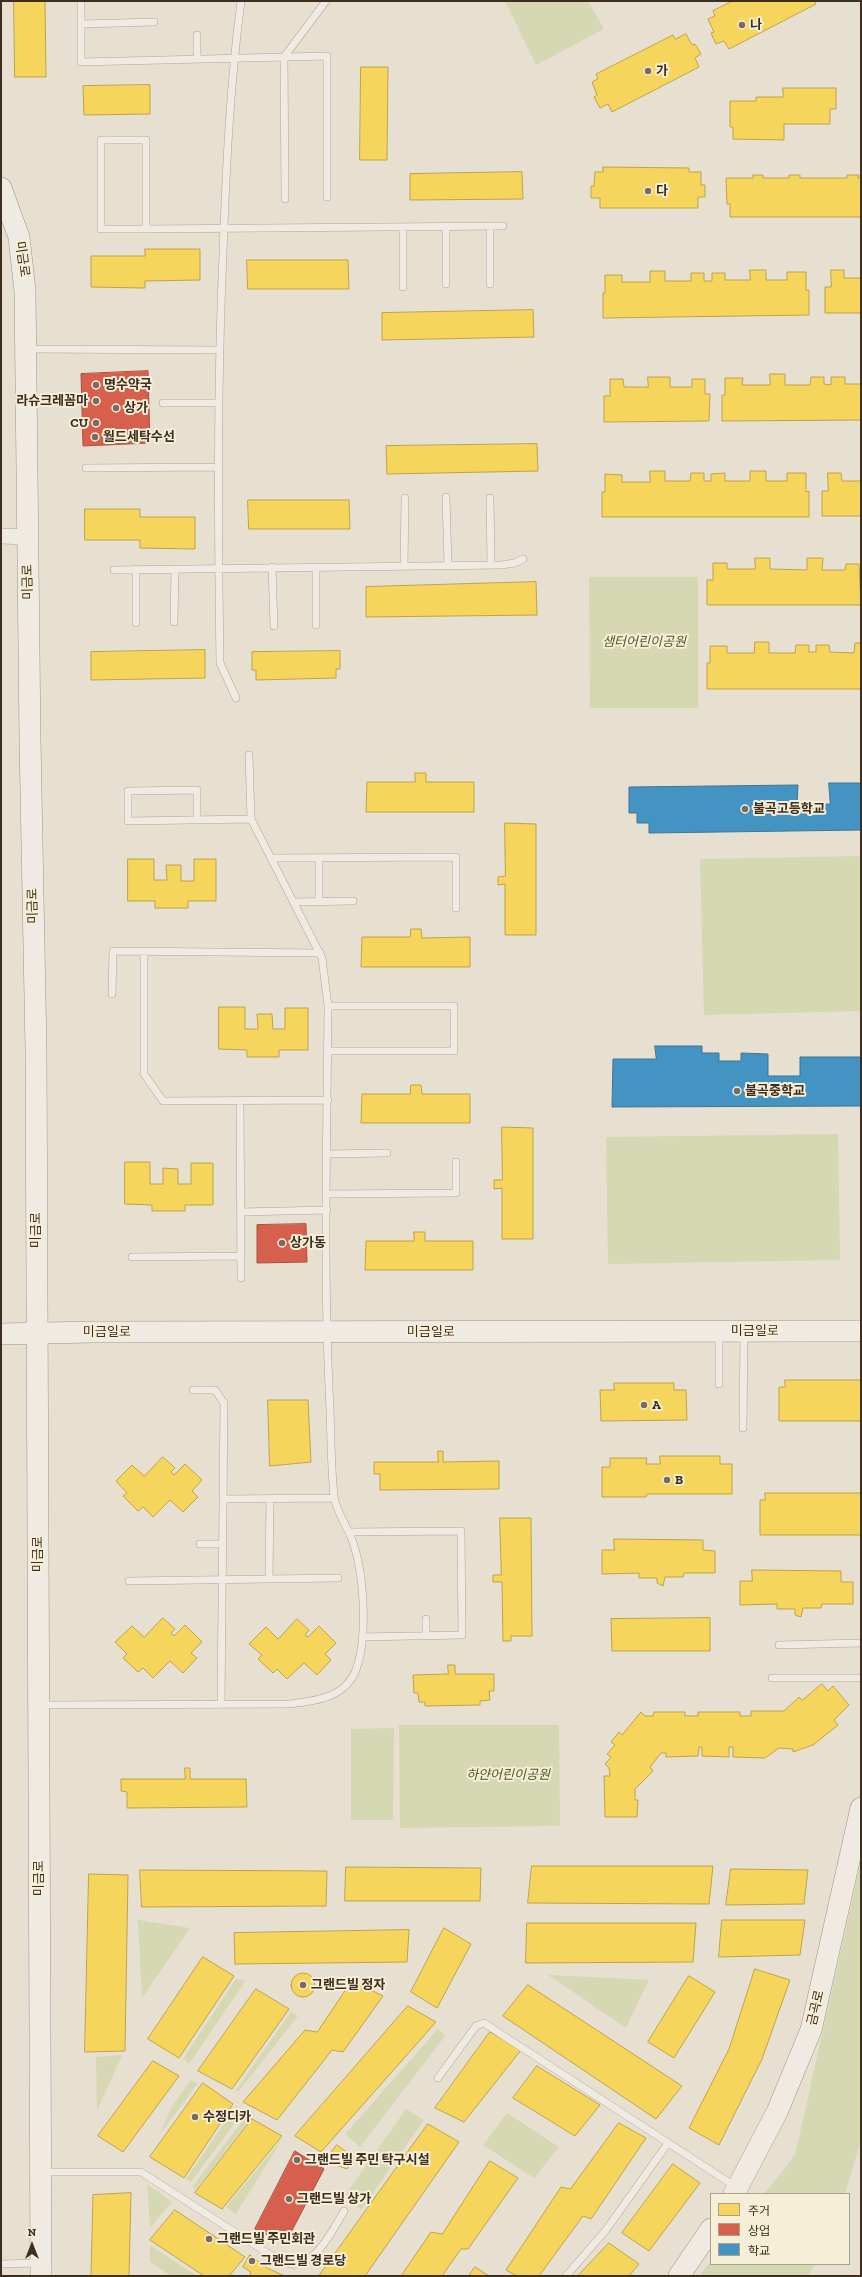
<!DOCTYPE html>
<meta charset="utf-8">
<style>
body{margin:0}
#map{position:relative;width:862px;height:2277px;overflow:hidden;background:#e7e0d1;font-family:"Zilla Slab","Noto Sans KR",serif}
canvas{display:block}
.frame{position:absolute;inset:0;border:2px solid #3d2e20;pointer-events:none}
.legend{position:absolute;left:710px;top:2193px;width:140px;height:72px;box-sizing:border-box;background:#f7eed8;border:1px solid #ada18e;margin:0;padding:5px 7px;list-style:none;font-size:12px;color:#3d2e20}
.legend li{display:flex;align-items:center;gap:8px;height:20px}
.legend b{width:20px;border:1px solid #ada18e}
.north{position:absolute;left:12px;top:2225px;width:40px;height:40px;-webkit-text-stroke:3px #f7eed8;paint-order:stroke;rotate:0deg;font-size:11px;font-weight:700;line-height:16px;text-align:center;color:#3d2e20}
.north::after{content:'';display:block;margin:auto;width:14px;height:18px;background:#3d2e20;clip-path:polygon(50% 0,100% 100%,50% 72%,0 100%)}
</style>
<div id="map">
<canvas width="862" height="2277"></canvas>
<div class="frame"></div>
<ul class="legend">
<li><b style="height:11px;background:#f6d55c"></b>주거</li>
<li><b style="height:11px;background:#d6604d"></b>상업</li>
<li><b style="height:11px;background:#4393c3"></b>학교</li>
</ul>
<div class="north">N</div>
</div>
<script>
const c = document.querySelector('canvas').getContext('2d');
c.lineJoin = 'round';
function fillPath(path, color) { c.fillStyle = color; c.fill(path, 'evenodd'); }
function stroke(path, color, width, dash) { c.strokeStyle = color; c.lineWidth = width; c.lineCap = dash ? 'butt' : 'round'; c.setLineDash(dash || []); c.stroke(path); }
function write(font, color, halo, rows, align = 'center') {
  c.font = font + ' "Zilla Slab","Noto Sans KR",serif'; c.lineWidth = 4; c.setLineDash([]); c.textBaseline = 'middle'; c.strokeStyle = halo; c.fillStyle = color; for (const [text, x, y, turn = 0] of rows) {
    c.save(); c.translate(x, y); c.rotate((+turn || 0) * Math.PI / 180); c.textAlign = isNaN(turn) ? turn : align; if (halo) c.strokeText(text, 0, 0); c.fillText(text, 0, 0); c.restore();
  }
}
fillPath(new Path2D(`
 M505,1H588L604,29L536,65Z
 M589,577H698V708H590Z
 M861,856V1011L704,1015L700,859Z
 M838,1134L840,1260L608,1264L606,1137Z
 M399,1725H559L560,1826L400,1828Z
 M394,1728L393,1820H351V1729Z
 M861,1861V2140L845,2194H764L795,2155Z
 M138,1920L190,1928L142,1998Z
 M548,1975L649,1980L626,2028Z
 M236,1979L246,1980L189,2064L183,2059Z
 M291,2012L298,2016L239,2091L236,2090Z
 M438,2029L445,2036L360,2147L345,2134Z
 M122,2055L97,2111L96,2057Z
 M190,2081L198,2083L160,2134L171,2108Z
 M236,2106L243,2112L191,2182L186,2179Z
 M406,2109L424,2120L361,2210L345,2195Z
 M507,2113L559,2147L534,2178L483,2145Z
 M247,2115L251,2118L196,2189L192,2187Z
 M283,2138L236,2214L226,2207Z
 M147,2184L172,2202L150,2228Z
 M150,2246V2245L197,2276H171L150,2262Z
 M711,2261V2264H815L808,2276H699Z`), '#d6d7b3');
const homes = new Path2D(`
 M14,1H45L46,77H15Z
 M733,1H814L816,4L729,49L724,41L716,44L711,33L714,32L708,19L715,16L713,11Z
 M686,34L692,45L695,44L701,54L695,58L699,67L612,112L608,104L600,108L594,97L597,95L592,82L598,79L596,74L673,35L675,39Z
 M361,67H388L387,160H360Z
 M150,85V114L84,115L83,86Z
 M783,88H836V109H830V124H784V140L733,139V127H730V101H756V97H783Z
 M603,167L689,168V172H701V185H705V197H698V208H600V198H591V186H594L595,172H603Z
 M522,172L523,199L410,200V174Z
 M753,175H763V178H789V175H800V178H847V175H859L858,178H861V217H730V204H727L726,178H753Z
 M145,249H200V280L145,281V288L91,287V256H145Z
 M247,260H348L349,289H248Z
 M750,270H766V280H787V272H806V290H809V315L603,318V293H605V275H622V282H650V271H665V281H691V273H704V281H712V273H725V280H750Z
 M831,270H844V278H861V313H825V287H831Z
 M533,310L534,337L382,340V313Z
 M770,374H785V385H810L811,377H824V384L831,385V377H845V384H861V420L722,421V395H725V378H743L742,385H770Z
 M648,377H670V387H692V379H705V394H710L709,421L604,422V396H610V379H623L624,387H648Z
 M537,444L538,471L387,474L386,446Z
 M650,471H665V481H690L691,473H704V481H711V474L725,473V481H750V471H766V481H787V473H806V492L809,491V517H602V492H605V474L622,475V482H650Z
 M828,473H841L842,481H861V516H822V491H828Z
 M248,500H349L350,529H249Z
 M85,509H140V517H195V549L140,548V540H85Z
 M755,558H770V569L807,570V558H823L822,570H845L846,564H859L861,605H707V580H713V563H727V569H755Z
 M536,582L537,615L366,617V587Z
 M755,642H769V653H795L796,645H809V652H816V645H829L830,652L854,653L855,643H861V689H707V663H710V646H727V653H754Z
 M205,650V678L91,680V652Z
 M340,651V669H336V678L256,680V670H252V652Z
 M415,773H426V782H474V812H366L367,782H415Z
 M505,823L536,824V935H505V884L498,885V877L505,876Z
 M128,859H154V880H167L166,865H181V881H194V859H216V901H188V908H155V901H128Z
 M411,929H421L422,938L470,937V967H361L362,937H410Z
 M219,1007H245V1029H258L257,1014H272L273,1029H285V1008H308V1050H279V1057H247V1050L219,1049Z
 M411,1085H421L422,1094H470V1123H361L362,1094H410Z
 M502,1127L533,1128V1239H502V1188L494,1189V1180H502Z
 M125,1162H150V1184H163V1168L178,1169V1184H191V1163H213V1205H185V1211H152V1205L125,1204Z
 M414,1232H425V1241H473V1270H365L366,1241H414Z
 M785,1380H861V1421H779V1387H785Z
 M614,1383H674V1390H686L687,1420L601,1421L600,1390H614Z
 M268,1400H308L311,1462L270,1466Z
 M438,1451H443V1462L499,1461V1489L380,1490V1474H374V1462H438Z
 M660,1456H720V1464H732V1494H647L646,1497H602V1467H610V1458H647L646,1464H660Z
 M163,1457L175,1468L171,1472L174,1475L185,1464L202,1480L192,1491L198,1497L183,1512L170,1500L153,1517L143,1507L138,1511L123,1496L127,1493L116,1481L132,1465L144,1476Z
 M765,1493H861V1535H760V1500H765Z
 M500,1518H531L532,1636H511V1641H503L502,1582H493V1575H501Z
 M614,1539L703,1540V1550L715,1551V1573H684L683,1577H665L663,1586L657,1583V1578H639V1573L602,1574V1550H614Z
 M752,1570L841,1571V1582H853V1604H822L821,1608H803L801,1617L795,1615V1609H777V1604L740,1605V1581H752Z
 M163,1618L175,1629L171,1633L174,1636L185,1625L202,1642L191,1653L197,1658L183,1673L170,1661L153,1678L143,1668L138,1672L123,1658L127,1654L115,1642L132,1626L144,1637Z
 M710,1618V1651H612L611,1619Z
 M297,1619L309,1630L305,1635L308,1637L319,1626L336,1643L325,1654L331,1660L317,1675L304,1663L287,1679L277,1669L273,1673L258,1659L262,1655L249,1644L266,1627L278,1639Z
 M448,1665H455V1674H494V1691H489L490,1700L480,1701V1705L425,1706V1702H419L418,1693H414L413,1675L448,1674Z
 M822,1684L828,1691L833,1686L849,1705L834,1720L838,1725L813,1745L793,1752V1749L779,1748L765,1758L733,1757V1747H729V1757L702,1756V1747H699L698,1756L666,1757V1753H661L650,1767L653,1771L635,1789V1800H638L637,1817H605L604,1776H610L609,1768L605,1764L611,1757L607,1754L615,1745L611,1742L619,1732L622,1735L641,1712L645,1716H653L654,1712H685V1716H698V1712H740V1716H751V1711H784L799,1697L802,1700Z
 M185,1768H190V1779H246L247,1807L127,1808V1792L121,1791V1779H185Z
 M532,1866H713L709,1904L528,1903Z
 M346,1867L481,1868L480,1901H345Z
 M731,1869L808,1870L804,1904L726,1905Z
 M140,1870L327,1871L326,1906L142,1907Z
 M89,1874L128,1875L125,2051L85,2052Z
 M722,1920H805L800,1955L719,1957Z
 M527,1923H696L693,1962L526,1963Z
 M444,1928L471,1944L437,2008L411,1992Z
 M409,1930L407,1962L235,1964L234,1933Z
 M203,1957L234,1976L179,2058L148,2039Z
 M755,1969L790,1980L762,2059L719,2145L689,2128L729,2049Z
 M291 1985a12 12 0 1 1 24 0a12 12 0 1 1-24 0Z
 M689,1976L715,1992L674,2058L648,2042Z
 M352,1981L383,1996L343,2052L332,2050L277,2120L243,2102L305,2030L317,2032Z
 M528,1985L682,2086L656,2119L503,2016Z
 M256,1989L289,2009L232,2089L198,2071Z
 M408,2006L436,2022L321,2152L295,2136Z
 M490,2032L521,2050L464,2122L435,2108Z
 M153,2061L179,2076L123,2152L98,2136Z
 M537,2066L600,2105L575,2136L513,2098Z
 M203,2083L233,2104L184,2178L150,2157Z
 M252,2119L282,2136L222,2209L195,2193Z
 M619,2123L646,2138L591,2219L583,2216L539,2276H517L506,2270L561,2187L570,2189Z
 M428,2124L459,2142L365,2276H319Z
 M337,2145L356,2159L347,2169L325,2161Z
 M490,2161L518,2178L468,2249H461L442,2276H401L431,2232L442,2234Z
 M673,2164L700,2183L649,2251L622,2233Z
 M131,2193L129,2276H91L93,2195Z
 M175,2210L245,2257L229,2276H204L150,2240Z
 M609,2243L639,2264L629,2276H578Z
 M250,2255L267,2268L285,2276H249L251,2272L243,2267Z
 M475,2267L489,2276H469Z`);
fillPath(homes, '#f6d55c');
stroke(homes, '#bea34a', 1);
const shops = new Path2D(`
 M148,371L150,443L83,446L81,374Z
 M306,1224L307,1262L257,1263V1225Z
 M295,2151L324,2169L285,2244L255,2229Z`);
fillPath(shops, '#d6604d');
stroke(shops, '#a85140', 1);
const schools = new Path2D(`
 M829,783H861V830L649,833V823H637V813H629V787L798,785L797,805L830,804Z
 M655,1046H702V1053H719V1061H741V1053L768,1054V1076H800V1057H861V1106L612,1107L613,1059H656Z`);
fillPath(schools, '#4393c3');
stroke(schools, '#417592', 1);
const lane = new Path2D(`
 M81,1V62L327,56V197
 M81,24L154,22
 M197,35V59
 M285,199L284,57L326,1
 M446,226V284
 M490,226V284
 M403,227V287
 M146,229V140H101V229H146L503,226
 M28,349L218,350
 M163,403H218
 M86,468L218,467
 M446,497L448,565
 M490,498L491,565
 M404,566L405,498
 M272,567L274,626
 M316,567V625
 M136,569V623
 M114,570L501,565L515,563L523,559
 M174,622L175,569
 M236,698L220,663C218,527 217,390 223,254C226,169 230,85 241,1
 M197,820V790L128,791V821L251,819
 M271,858L456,857V908
 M319,858V901
 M293,902L353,901
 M144,951V1074L163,1101L328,1100
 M112,994L113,951L320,953
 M328,1051H454V1006H328
 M240,1101L241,1278
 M327,1154L387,1153
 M327,1194L456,1193V1162
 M241,1212L327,1210
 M132,1257L241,1256
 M719,1334V1384
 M193,1390H215L224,1403L221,1704
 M743,1428L744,1334
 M223,1499L334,1498
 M349,1532L461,1531L462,1635L362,1637
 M200,1544H222
 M269,1579L270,1499
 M129,1581L338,1578
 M426,1619V1635
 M779,1645L861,1643
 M772,1678H861
 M40,1705L289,1704C316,1701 347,1698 357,1667C368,1633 364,1570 351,1537C346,1524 335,1509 334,1496C331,1467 331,1438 330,1409C323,1275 327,1140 328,1006L322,958L251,819L249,755
 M438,2078L476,2026L484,2023L736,2187
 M42,2172H141L280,2261C283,2262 288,2264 292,2264C315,2267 334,2228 344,2211
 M1,2264L38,2263
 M566,2276L606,2230L668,2143`);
const street = new Path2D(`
 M1,536L27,537`);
const secondary = new Path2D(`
 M1,188L19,237L25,291L30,740L36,1049L41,2276
 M1,1334L91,1332L861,1331
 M734,2194L777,2112L811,2030L861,1808
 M679,2276L711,2229`);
stroke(lane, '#ada599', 8);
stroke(street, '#ada599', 16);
stroke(secondary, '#9c958a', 22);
stroke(lane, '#efebe3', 7);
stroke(street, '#efebe3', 15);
stroke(secondary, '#efebe3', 21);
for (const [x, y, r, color] of [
 [742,25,4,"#786c5e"],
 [648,71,4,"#786c5e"],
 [648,191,4,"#786c5e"],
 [96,385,4,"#786c5e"],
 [96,401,4,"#786c5e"],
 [116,408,4,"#786c5e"],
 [96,423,4,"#786c5e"],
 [95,437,4,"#786c5e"],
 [745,809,4,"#786c5e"],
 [737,1091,4,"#786c5e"],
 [282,1243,4,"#786c5e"],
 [644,1405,4,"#786c5e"],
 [667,1480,4,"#786c5e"],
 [303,1985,4,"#786c5e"],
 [195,2117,4,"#786c5e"],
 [297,2160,4,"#786c5e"],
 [289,2199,4,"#786c5e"],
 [209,2239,4,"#786c5e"],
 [252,2261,4,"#786c5e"]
]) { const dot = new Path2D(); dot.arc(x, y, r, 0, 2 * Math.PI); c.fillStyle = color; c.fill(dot); stroke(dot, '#f7eed8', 1.5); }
write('bold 13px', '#3d2e20', '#f7eed8', [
 ["나",750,25],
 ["가",656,71],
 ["다",656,191],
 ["명수약국",104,385],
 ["라슈크레꼼마",88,401,"right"],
 ["상가",124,408],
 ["CU",88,423,"right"],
 ["월드세탁수선",103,437],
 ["불곡고등학교",753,809],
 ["불곡중학교",745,1091],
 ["상가동",290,1243],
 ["A",652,1405],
 ["B",675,1480],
 ["그랜드빌 정자",311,1985],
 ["수정디카",203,2117],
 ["그랜드빌 주민 탁구시설",305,2160],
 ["그랜드빌 상가",297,2199],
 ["그랜드빌 주민회관",217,2239],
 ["그랜드빌 경로당",260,2261]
], 'left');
write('13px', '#3d2e20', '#f7eed8', [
 ["미금로",22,259,82],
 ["미금로",28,582,-91],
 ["미금로",33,906,-91],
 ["미금로",36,1230,-90],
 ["미금일로",755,1331],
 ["미금일로",107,1332],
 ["미금일로",431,1332],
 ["미금로",38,1554,-90],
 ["미금로",39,1878,-90],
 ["금곡로",816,2008,-77]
]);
write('italic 13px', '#4d5a26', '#f7eed8', [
 ["샘터어린이공원",644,642],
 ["하얀어린이공원",508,1775]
]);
</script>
